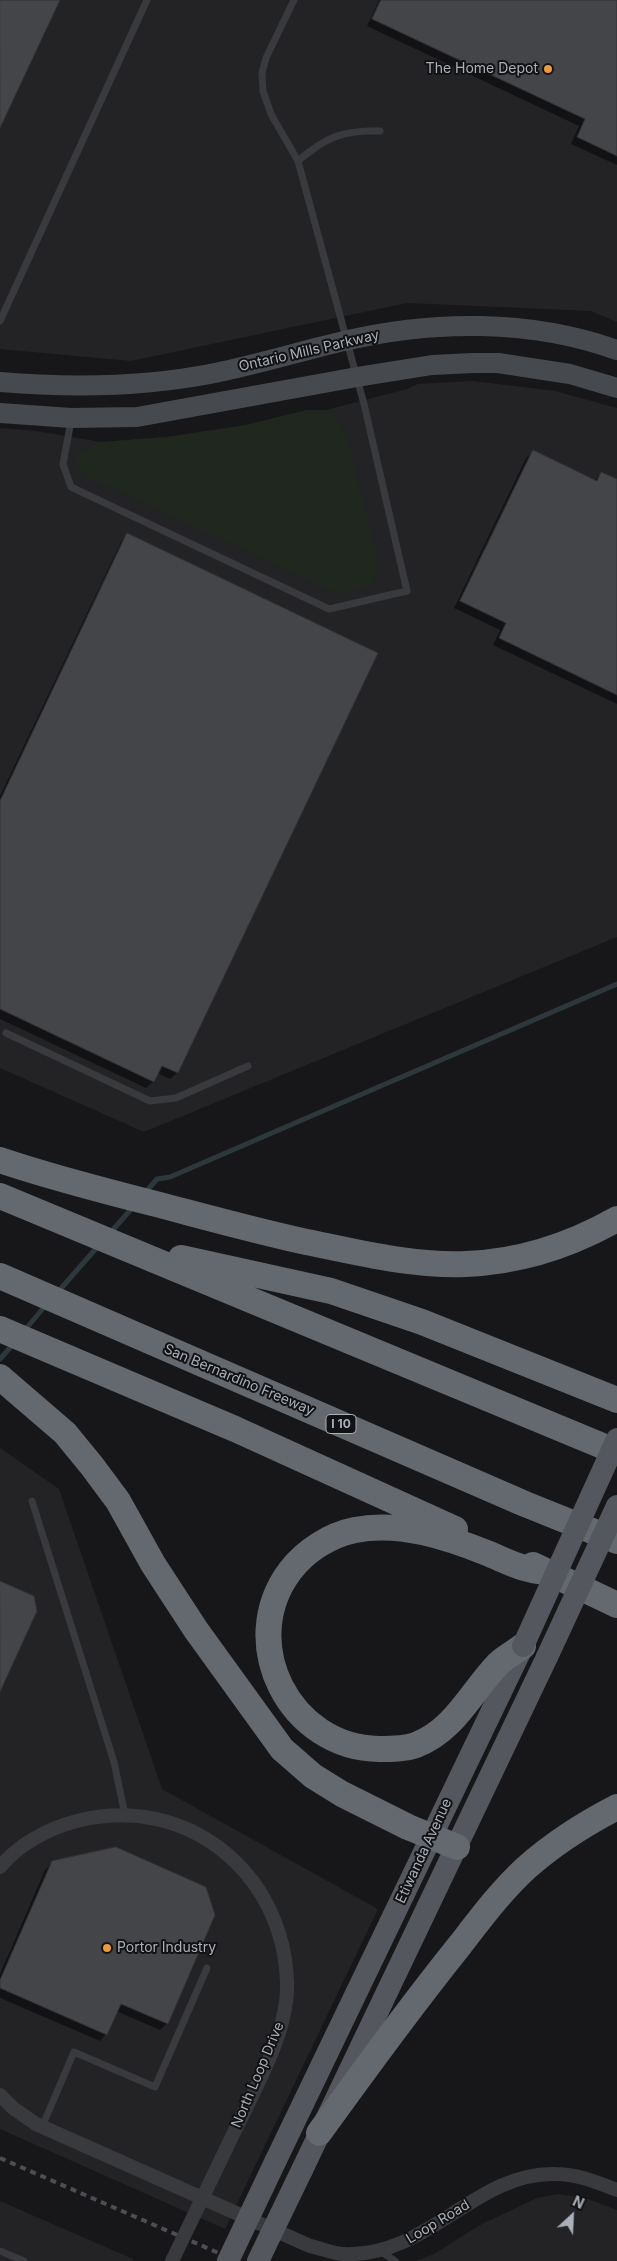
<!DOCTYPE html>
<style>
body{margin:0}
#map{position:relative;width:617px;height:2261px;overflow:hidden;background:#171719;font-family:Inter,sans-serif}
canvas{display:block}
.north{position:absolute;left:547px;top:2191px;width:50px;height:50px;-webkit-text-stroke:4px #121214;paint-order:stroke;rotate:25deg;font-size:14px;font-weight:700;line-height:20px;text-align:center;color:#aab0b9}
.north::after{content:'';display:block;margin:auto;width:18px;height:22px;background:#aab0b9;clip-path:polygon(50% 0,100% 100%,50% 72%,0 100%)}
</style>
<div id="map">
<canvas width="617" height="2261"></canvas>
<div class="north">N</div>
</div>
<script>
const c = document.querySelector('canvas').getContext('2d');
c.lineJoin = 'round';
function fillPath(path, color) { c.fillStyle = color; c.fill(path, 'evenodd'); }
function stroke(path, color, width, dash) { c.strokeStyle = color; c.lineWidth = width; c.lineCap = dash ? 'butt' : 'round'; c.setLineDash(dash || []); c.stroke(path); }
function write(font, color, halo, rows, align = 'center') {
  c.font = font + ' Inter,sans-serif'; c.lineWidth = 4; c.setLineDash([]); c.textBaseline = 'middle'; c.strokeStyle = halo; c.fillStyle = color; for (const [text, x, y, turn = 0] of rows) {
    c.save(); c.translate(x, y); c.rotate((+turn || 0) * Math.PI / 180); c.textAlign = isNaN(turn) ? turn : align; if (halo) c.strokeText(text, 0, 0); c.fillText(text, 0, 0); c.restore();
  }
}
fillPath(new Path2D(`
 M0,0H617V322L591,311L407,303L131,361L0,349Z
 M473,381L555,391L617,408V937L144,1132L0,1068V428L36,431L101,442L167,437L246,425L307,410H326L407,389L418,384Z
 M0,1448L59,1489L162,1789L378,1909L225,2229L0,2129Z
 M557,2194L585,2198L617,2210V2261H416L434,2254L480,2225L537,2198Z
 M0,2201L133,2259V2261H0Z`), '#232326');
fillPath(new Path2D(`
 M307,410C332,410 336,414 347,437L378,559C378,588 365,588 341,595L83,475L75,466L77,452H84L90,446L101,442L167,437L246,425Z`), '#1f271f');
fillPath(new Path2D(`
 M379,0H617V165L571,144L579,126L367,26Z
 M533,452L594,481L602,473L617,481V704L493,645L500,630L454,608L526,458Z
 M127,535L177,1073L170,1079L157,1073L153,1082L146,1088L0,1019V796L121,542Z
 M52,1863L214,1915L167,2023L160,2030L116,2011L106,2034L100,2041L0,1998V1974L45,1870Z`), '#0007');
stroke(new Path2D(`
 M144,1194L157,1179L170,1177L617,984
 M110,1233L134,1206
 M57,1293L99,1245
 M24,1331L46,1305
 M0,1359L14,1343`), '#2d383d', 5);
const building = new Path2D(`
 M0,0H60L0,128Z
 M381,0H617V156L577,137L585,119L372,19Z
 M533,450L597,481L601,472L617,479V695L499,638L506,623L460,601Z
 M127,533L378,653L178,1073L162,1066L154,1082L0,1009V801Z
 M0,1581L34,1596L37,1611L0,1692Z
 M116,1847L206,1887L215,1915L168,2024L121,2004L107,2035L0,1988V1980L52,1861Z`);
fillPath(building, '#444549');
stroke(building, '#313235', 1);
stroke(new Path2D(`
 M298,161C326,137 343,130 380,131
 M0,321L147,0
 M71,421L63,464L71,487L329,609L407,591L364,404L298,161L271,114L263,91L262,73L266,58L294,0
 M6,1033L150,1101L176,1098L248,1066
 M32,1501L114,1762L125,1815
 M42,2127L74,2052L155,2087L207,1968
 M0,2251L24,2261
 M380,2251L395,2261`), '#383a3e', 7);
stroke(new Path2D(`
 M0,1867C19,1844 49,1828 77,1821C186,1793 284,1872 287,1983C289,2035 248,2101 226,2149
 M0,2095L13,2108L36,2124L310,2246C321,2248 333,2254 344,2254C428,2258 475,2172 555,2174C577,2174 596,2182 617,2190`), '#383a3e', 14);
stroke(new Path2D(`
 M0,382C71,388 145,387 215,373C259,364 301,351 344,341C433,320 530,319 617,350
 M0,413L71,418L137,417L357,377L432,365L473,363H498L570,374L617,388`), '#46494e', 20);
stroke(new Path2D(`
 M276,2160L523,1646
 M302,2170L547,1657`), '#54575d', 22);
stroke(new Path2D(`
 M0,1160C50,1177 101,1190 152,1203C202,1216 252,1230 302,1241C356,1252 411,1266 466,1264C519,1262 571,1245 617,1219
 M0,1196L617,1452
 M181,1258L331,1291L422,1322L617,1400
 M0,1276L525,1504L617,1541
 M0,1329L235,1429L455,1529
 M0,1377L65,1433L92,1466L118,1501L153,1564L196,1630L282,1749L313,1776L342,1794L408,1827L457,1847
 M533,1565L617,1605
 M523,1646C515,1652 505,1657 498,1664C472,1691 454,1731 416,1745C405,1749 391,1749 379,1749C290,1748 236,1643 290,1571C305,1551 330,1535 355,1530C399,1521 447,1537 487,1553C511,1563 522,1570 548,1572
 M319,2133C365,2069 411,2006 460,1945C481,1918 501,1891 526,1868C554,1843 584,1824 617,1807`), '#64686f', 26);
stroke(new Path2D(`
 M0,2158L237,2261`), '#4b4e53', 4, [6, 5]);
stroke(new Path2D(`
 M172,2261L226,2149`), '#383a3e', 14);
stroke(new Path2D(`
 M523,1646L617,1439
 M547,1657L617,1506
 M228,2261L276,2160
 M258,2261L302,2170`), '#54575d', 22);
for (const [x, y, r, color] of [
 [548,69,5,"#ed9a3b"],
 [107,1948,5,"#ed9a3b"]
]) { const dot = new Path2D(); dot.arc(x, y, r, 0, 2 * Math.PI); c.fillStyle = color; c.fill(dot); stroke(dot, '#121214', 2); }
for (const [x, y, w] of [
 [341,1424,30]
]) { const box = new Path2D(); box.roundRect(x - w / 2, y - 9.5, w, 19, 4); c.fillStyle = '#121214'; c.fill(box); stroke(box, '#aab0b9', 1); }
write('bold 12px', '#aab0b9', null, [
 ["I 10",341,1424]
]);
write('14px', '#aab0b9', '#121214', [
 ["The Home Depot",538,69],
 ["Portor Industry",117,1948,"left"]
], 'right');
write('14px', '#aab0b9', '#121214', [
 ["Ontario Mills Parkway",309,351,-13],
 ["San Bernardino Freeway",239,1380,23],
 ["Etiwanda Avenue",424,1851,-65],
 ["North Loop Drive",258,2075,-67],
 ["Loop Road",438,2222,-31]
]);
</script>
